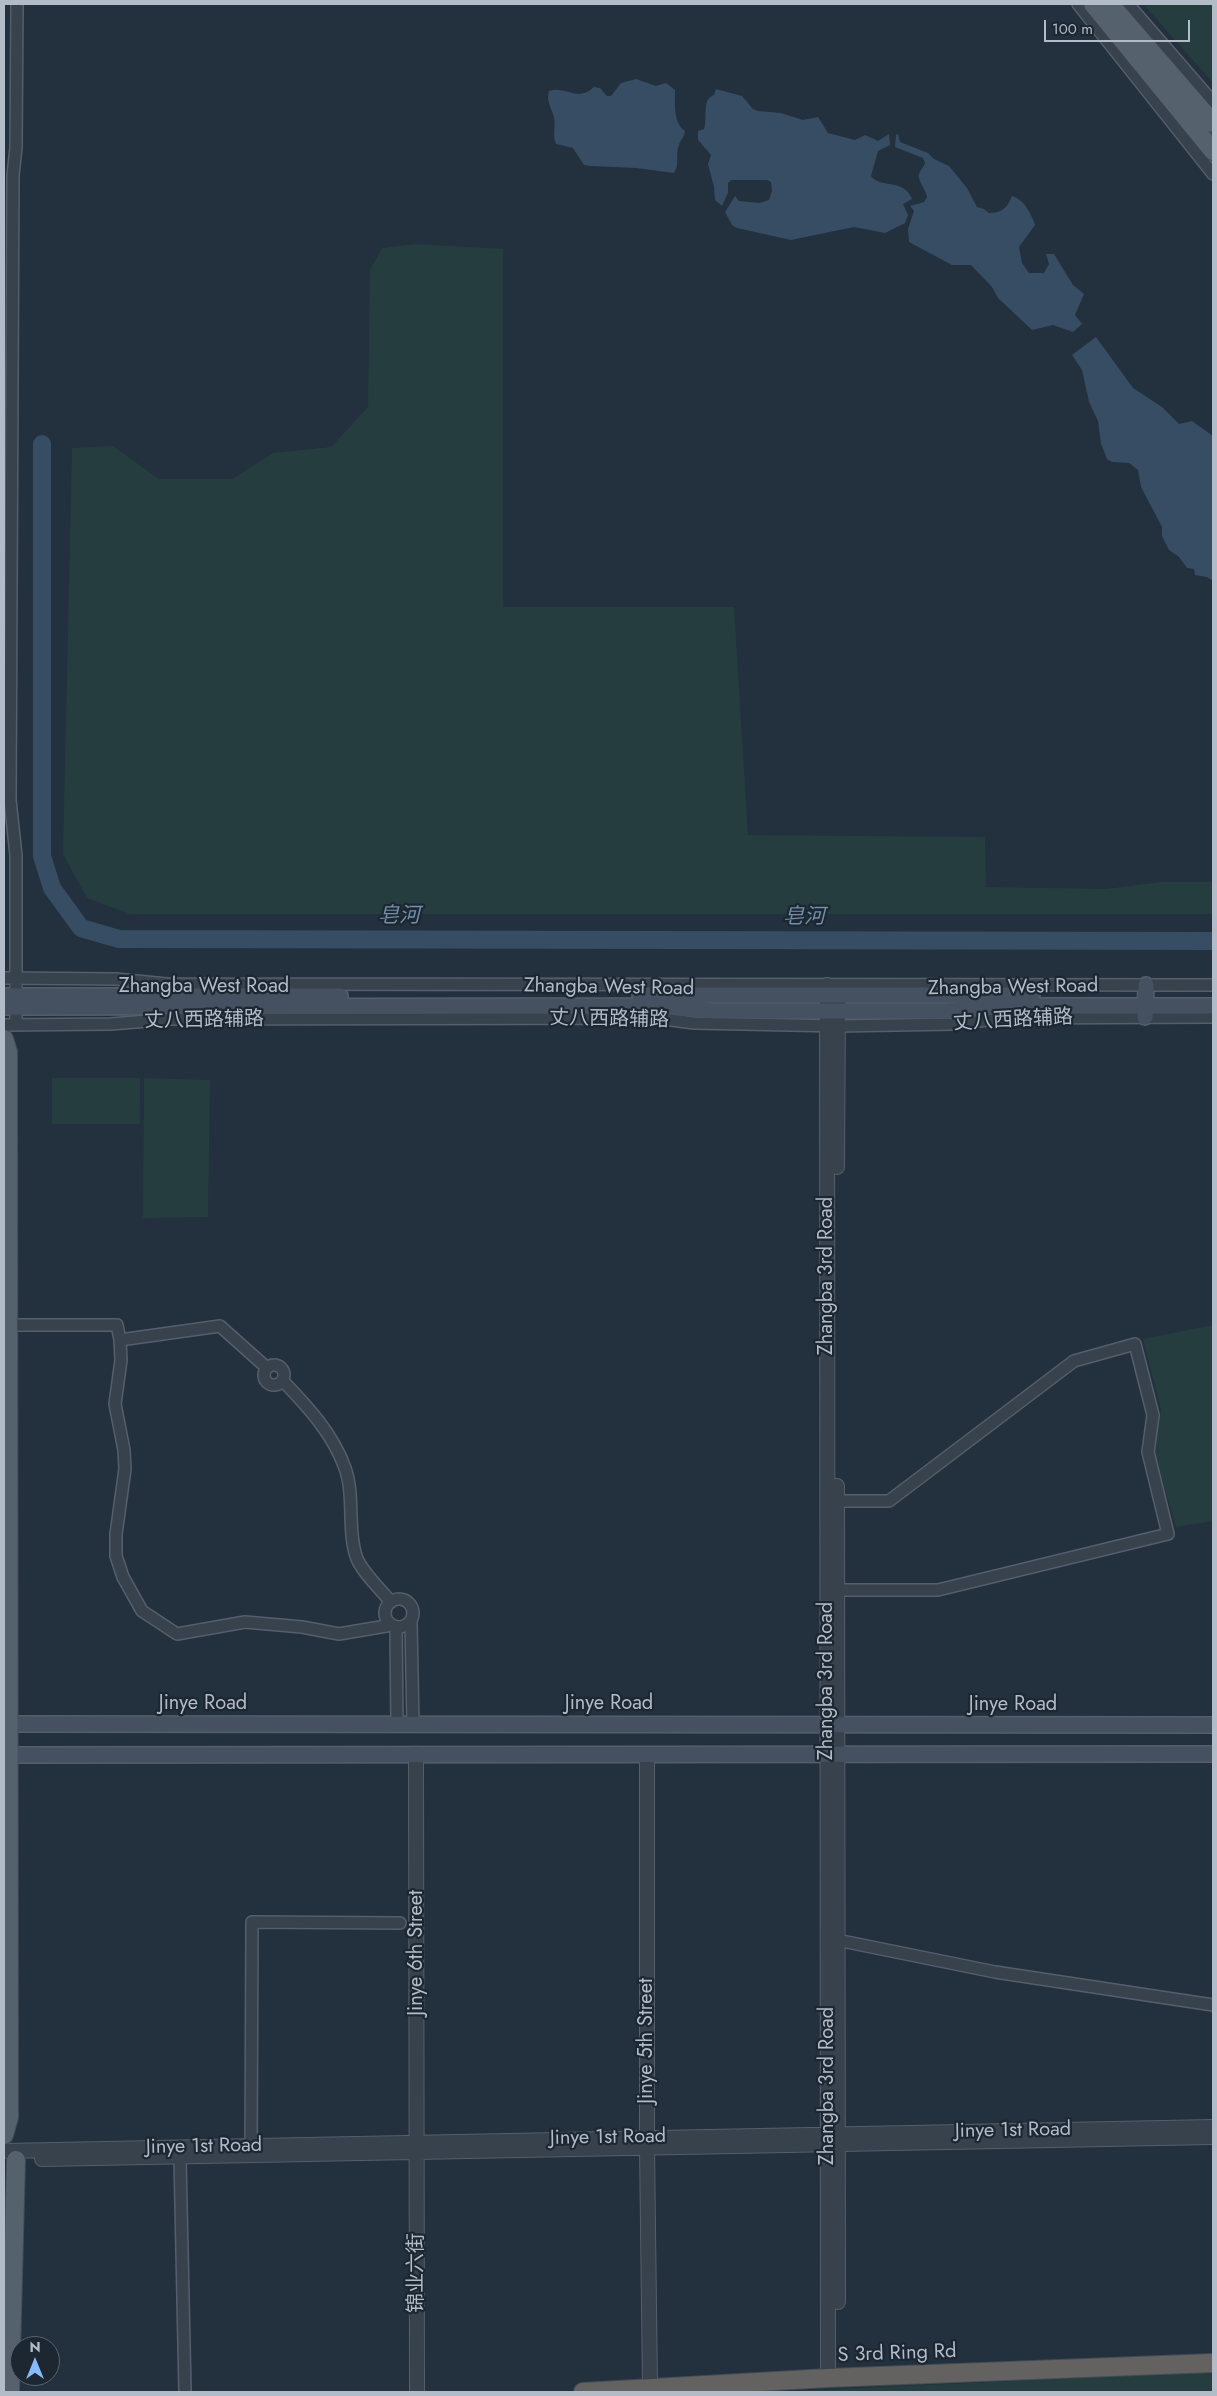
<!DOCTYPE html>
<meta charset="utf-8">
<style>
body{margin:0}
#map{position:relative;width:1217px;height:2396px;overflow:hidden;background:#23303d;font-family:Jost,sans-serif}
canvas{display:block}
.frame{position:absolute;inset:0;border:5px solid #b2bcc8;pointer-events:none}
.north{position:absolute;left:10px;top:2336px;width:50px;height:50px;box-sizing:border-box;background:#1c2732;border:1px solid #58636e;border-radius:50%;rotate:0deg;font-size:14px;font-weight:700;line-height:20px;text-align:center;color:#b2bcc8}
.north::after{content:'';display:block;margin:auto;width:18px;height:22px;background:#86bbf9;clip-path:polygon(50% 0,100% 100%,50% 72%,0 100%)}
.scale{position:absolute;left:1044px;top:20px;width:146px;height:22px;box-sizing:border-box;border:2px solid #b2bcc8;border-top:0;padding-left:6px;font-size:15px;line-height:18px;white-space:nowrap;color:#b2bcc8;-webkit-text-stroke:4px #1c2732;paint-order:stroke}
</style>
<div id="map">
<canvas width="1217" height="2396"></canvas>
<div class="frame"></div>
<div class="north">N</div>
<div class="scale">100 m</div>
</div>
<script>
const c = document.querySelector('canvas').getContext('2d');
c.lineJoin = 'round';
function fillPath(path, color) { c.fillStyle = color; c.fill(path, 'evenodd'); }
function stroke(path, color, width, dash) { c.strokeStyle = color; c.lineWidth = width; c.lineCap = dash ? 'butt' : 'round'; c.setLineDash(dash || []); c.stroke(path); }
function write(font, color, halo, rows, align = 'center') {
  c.font = font + ' Jost,"Noto Sans SC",sans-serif'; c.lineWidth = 4.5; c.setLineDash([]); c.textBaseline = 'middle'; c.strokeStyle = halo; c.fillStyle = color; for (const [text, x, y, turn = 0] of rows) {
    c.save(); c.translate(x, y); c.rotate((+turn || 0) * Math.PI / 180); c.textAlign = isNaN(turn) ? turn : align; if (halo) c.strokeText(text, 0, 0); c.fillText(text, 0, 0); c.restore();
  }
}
fillPath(new Path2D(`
 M1143,4H1213V83Z
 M415,244L503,249V607H734L748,835L985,837L986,887L1106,889L1161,882H1213V914H130L87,898L63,854L72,448L113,446L159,479H232L273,453L331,447L368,407L370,270L382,248Z
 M52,1078H140V1124H52Z
 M144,1078L210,1080L208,1217L143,1218Z
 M1213,1325V1521L1176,1527L1154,1452L1161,1410L1143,1339Z
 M1213,2372V2392H771Z`), '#253d3e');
fillPath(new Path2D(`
 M636,79L656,86L666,83L675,90C675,102 673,123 685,131C684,139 681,138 679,145C675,154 680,165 674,173L636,168L590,166L584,165L573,148L556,144C552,135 556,126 554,117C551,107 546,101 549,91C566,85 577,103 594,87L600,88L607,96H611L621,83Z
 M716,89L742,96L753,109L758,111L781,113L803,120L818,117L828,133L855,140L865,135L878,141L889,134L890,145L878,151L871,176C881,189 904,178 912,199L903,204L908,215L905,223L885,233L854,227L791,240L737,228L732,225L725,212L735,196L739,201L760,203L769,200L772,191L771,182L767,180H731L728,183V193L722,206L715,200L714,187L708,164L711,155L698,140V131L704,129C708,119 701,99 714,95Z
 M898,134L900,142L928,153L934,159L949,166L967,188L977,207L984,209L989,213C1002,213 1007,208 1012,196C1024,199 1032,215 1035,225L1019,247L1022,263L1029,273H1044L1049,264L1046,254H1054L1073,285L1084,294L1075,315L1082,324L1073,332L1053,325L1032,330L998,298L992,287L971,265H952L909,242L908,229L914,211L910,206L924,202L927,197C926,190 917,180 919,174C920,170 924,167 925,163L923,158L895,147L896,135Z
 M1096,337L1133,388L1162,407L1179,424L1192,421L1213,436V581L1207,577L1195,575L1194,569L1187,568L1179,557L1169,550L1162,536V527L1141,487L1138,470L1129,463L1112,462L1107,459L1101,444L1098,421L1089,402L1082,370L1072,355Z`), '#364d64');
stroke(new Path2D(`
 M42,444V856L52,888L81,928L119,939L1213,941`), '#364d64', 18);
const minor = new Path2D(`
 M1078,4L1213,174
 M1128,4L1213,102
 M4,978L116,979L167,984L1213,985
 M4,1025L111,1024L172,1019L656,1018L694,1023L838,1026L954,1024L1005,1018L1213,1017
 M16,1025V855L10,800L13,175L16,148L17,4
 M4,1325H117L120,1340L121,1360L115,1404L124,1450L125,1469L116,1534V1556L123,1577L142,1611L177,1634L245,1622L302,1627L339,1634L392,1625
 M120,1340L220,1326L267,1368
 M264 1375a10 10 0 1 1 20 0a10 10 0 1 1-20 0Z
 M283,1381C308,1407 333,1434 345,1468C355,1496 347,1528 356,1556C360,1570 381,1590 391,1602
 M837,1501H889L1074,1361L1135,1344L1153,1415L1148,1452L1168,1534L938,1590H838
 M385 1613a14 14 0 1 1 28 0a14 14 0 1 1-28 0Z
 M411,1622L413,1724
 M396,1628L397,1724
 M837,1940L995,1972L1213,2005
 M251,2154L252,1922L400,1923
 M180,2158L185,2392`);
const tertiary = new Path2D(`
 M827,985L828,2378
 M837,1167L838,995
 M837,1486L838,2302
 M416,1754L417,2392
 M647,1755V2147L650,2387
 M4,2151L1213,2127
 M42,2159L1213,2137`);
const secondary = new Path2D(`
 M640,995H1032
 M4,996H340
 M4,1007L657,1006L714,1011H946L1013,1006H1213
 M1145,1017L1146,985
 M4,1724L1213,1725
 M4,1755L1213,1754`);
const primary = new Path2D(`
 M1093,4L1213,151
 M1110,4L1213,123
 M4,1039L8,1052L9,2117L4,2135
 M10,2392L16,2160`);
const trunk = new Path2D(`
 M583,2392L828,2378L1213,2363`);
stroke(minor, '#555f6b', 14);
stroke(tertiary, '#555f6b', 16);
stroke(secondary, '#555f6b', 18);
stroke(primary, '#404b56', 20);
stroke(trunk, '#424c58', 20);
stroke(minor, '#37424d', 11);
stroke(tertiary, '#37424d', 14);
stroke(secondary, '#455160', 15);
stroke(primary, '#55616d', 18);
stroke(trunk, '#646260', 18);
write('20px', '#b2bcc8', '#1c2732', [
 ["Zhangba West Road",204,987],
 ["Zhangba West Road",609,988,1],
 ["Zhangba West Road",1013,988,-1],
 ["丈八西路辅路",609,1020,1],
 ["丈八西路辅路",204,1021,-1],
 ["丈八西路辅路",1013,1021,-3],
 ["Zhangba 3rd Road",827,1276,-90],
 ["Zhangba 3rd Road",827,1681,-90],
 ["Jinye Road",203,1704],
 ["Jinye Road",609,1704],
 ["Jinye Road",1013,1705],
 ["Jinye 6th Street",417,1953,-90],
 ["Jinye 5th Street",647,2041,-90],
 ["Zhangba 3rd Road",828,2086,-90],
 ["Jinye 1st Road",1013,2131,-1],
 ["Jinye 1st Road",608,2138,-1],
 ["Jinye 1st Road",204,2147,-1],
 ["锦业六街",417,2273,-90],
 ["S 3rd Ring Rd",897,2354,-2]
]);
write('italic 21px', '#728fac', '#1c2732', [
 ["皂河",399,917],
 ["皂河",804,918]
]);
</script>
